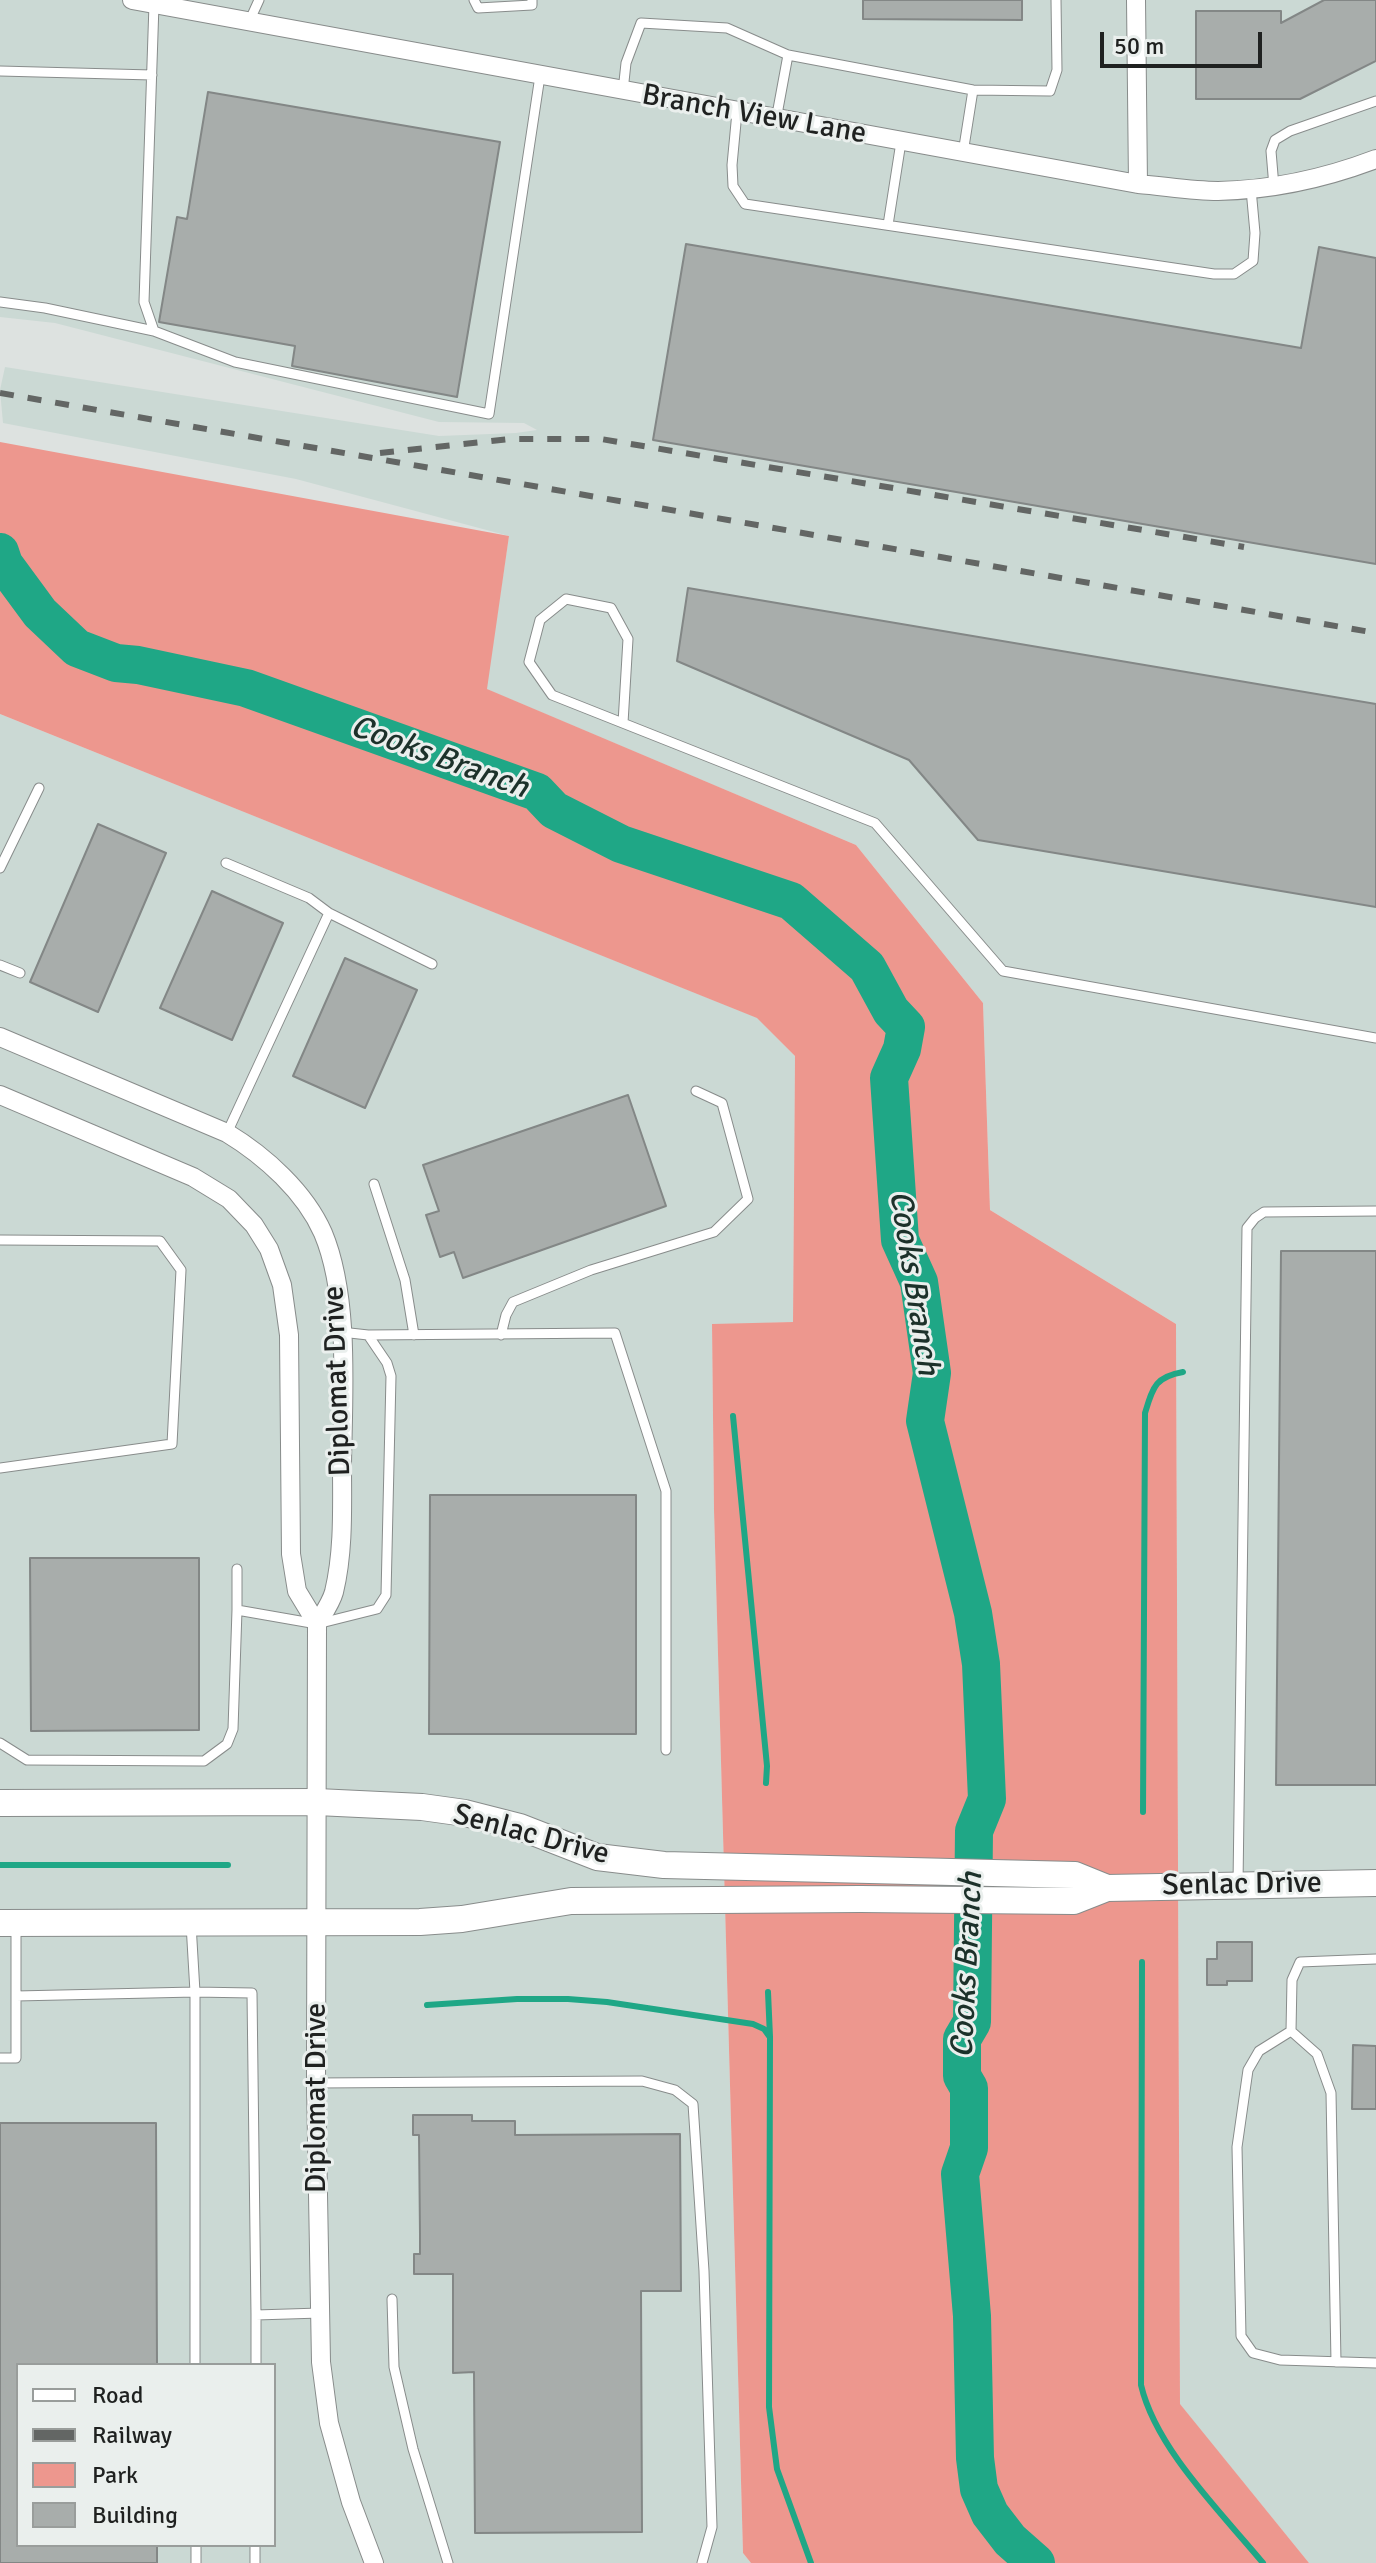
<!DOCTYPE html>
<style>
body{margin:0}
#map{position:relative;width:1376px;height:2563px;overflow:hidden;background:#dde2e0;font-family:Signika,sans-serif}
canvas{display:block}
.legend{position:absolute;left:16px;top:2363px;width:260px;height:184px;box-sizing:border-box;background:#eaefed;border:2px solid #999d9b;margin:0;padding:10px 14px;list-style:none;font-size:24px;color:#1f2120}
.legend li{display:flex;align-items:center;gap:16px;height:40px}
.legend b{width:40px;border:2px solid #999d9b}
.scale{position:absolute;left:1100px;top:32px;width:162px;height:36px;box-sizing:border-box;border:4px solid #1f2120;border-top:0;padding-left:10px;font-size:24px;line-height:28px;white-space:nowrap;color:#1f2120;-webkit-text-stroke:6px #eaefed;paint-order:stroke}
</style>
<div id="map">
<canvas width="1376" height="2563"></canvas>
<ul class="legend">
<li><b style="height:10px;background:#fff"></b>Road</li>
<li><b style="height:10px;background:#636664"></b>Railway</li>
<li><b style="height:22px;background:#ed978e"></b>Park</li>
<li><b style="height:22px;background:#a8adab"></b>Building</li>
</ul>
<div class="scale">50 m</div>
</div>
<script>
const c = document.querySelector('canvas').getContext('2d');
c.lineJoin = 'round';
function fillPath(path, color) { c.fillStyle = color; c.fill(path, 'evenodd'); }
function stroke(path, color, width, dash) { c.strokeStyle = color; c.lineWidth = width; c.lineCap = dash ? 'butt' : 'round'; c.setLineDash(dash || []); c.stroke(path); }
function write(font, color, halo, rows, align = 'center') {
  c.font = font + ' Signika,sans-serif'; c.lineWidth = 6; c.setLineDash([]); c.textBaseline = 'middle'; c.strokeStyle = halo; c.fillStyle = color; for (const [text, x, y, turn = 0] of rows) {
    c.save(); c.translate(x, y); c.rotate((+turn || 0) * Math.PI / 180); c.textAlign = isNaN(turn) ? turn : align; if (halo) c.strokeText(text, 0, 0); c.fillText(text, 0, 0); c.restore();
  }
}
fillPath(new Path2D(`
 M0,0H1376V2563H1309L1180,2405L1176,1324L990,1210L983,1003L856,845L486,689L509,536L296,479L3,423L0,390L5,367L439,436L516,433L537,430L524,423L439,422L55,323L0,317Z
 M0,714L758,1018L795,1056L793,1322L712,1325L714,1510L743,2553L751,2563H0ZM18,2365H274V2545H18Z`), '#cbd9d4');
fillPath(new Path2D(`
 M0,442L509,536L487,689L856,845L983,1003L990,1210L1176,1324L1180,2404L1309,2563H751L743,2553L714,1510L712,1324L793,1322L795,1056L757,1018L0,714Z`), '#ed978e');
stroke(new Path2D(`
 M733,1416L767,1766L766,1783
 M1143,1812L1145,1413C1153,1387 1155,1377 1183,1372
 M0,1865H228
 M1142,1962L1141,2385C1156,2449 1221,2512 1263,2563
 M768,1992L770,2037L769,2407L777,2469L811,2563
 M427,2005L517,1999H568L607,2002L753,2024L764,2029L769,2036`), '#1fa786', 6);
stroke(new Path2D(`
 M0,552L4,564L40,613L77,648L116,663L138,665L246,688L537,792L554,810L621,844L791,901L867,967L891,1011L906,1027L902,1049L889,1078L900,1240L919,1282L932,1373L925,1421L973,1613L981,1664L987,1799L974,1831L972,2022L962,2039V2076L969,2088V2148L960,2174L972,2316L975,2458L979,2489L990,2514L1010,2540L1036,2563`), '#1fa786', 38);
const building = new Path2D(`
 M863,0H1022V20L863,19Z
 M1324,0H1376V61L1300,99H1196V11H1281V23Z
 M208,92L500,142L457,397L292,366L295,346L159,322L177,217L187,219Z
 M686,244L1301,348L1319,247L1376,258V564L653,440Z
 M688,588L1376,704V907L978,840L909,760L677,661Z
 M98,824L166,853L98,1012L30,982Z
 M212,891L283,923L232,1040L160,1008Z
 M345,958L417,990L365,1108L293,1076Z
 M628,1095L666,1206L463,1278L454,1252L440,1257L426,1215L439,1211L423,1165Z
 M1281,1251H1376V1785H1276Z
 M430,1495H636V1734H429Z
 M30,1558H199V1730L31,1731Z
 M1217,1942H1252V1981H1227V1985H1207V1959H1217Z
 M1353,2045L1376,2046V2109H1352Z
 M413,2115H472V2121H515V2135L680,2134L681,2291H641L642,2532L475,2533L474,2372L453,2373V2274H414V2254H420V2234L419,2135H413Z
 M0,2123H156L157,2365H18V2545H157V2563H0Z`);
fillPath(building, '#a8adab');
stroke(building, '#838786', 2);
const lane = new Path2D(`
 M474,0L478,8L532,5V0
 M154,4L144,302L154,331L235,362L489,414L540,76
 M249,22L259,0
 M0,71L152,75
 M623,91L626,63L641,23L727,28L788,55L973,90L1050,91L1057,70L1056,0
 M737,112L732,165L733,186L745,204L1214,274H1234L1253,261L1255,233L1251,189
 M776,120L788,55
 M963,153L973,90
 M1274,187L1271,151L1275,140L1290,131L1376,101
 M888,225L901,142
 M0,302L45,308L154,331
 M623,723L628,639L611,608L566,599L540,620L529,662L552,695L875,823L1003,971L1376,1038
 M226,863L309,898L329,913L432,964
 M0,868L39,788
 M0,965L20,973
 M227,1133L329,913
 M374,1184L405,1280L414,1335
 M0,1240L160,1241L181,1270L172,1444L0,1468
 M368,1335L615,1333L666,1491V1750
 M501,1335L506,1315L513,1302L591,1270L714,1232L748,1199L722,1103L696,1091
 M237,1569V1610
 M0,1743L27,1760L204,1761L227,1744L233,1729L237,1610L317,1624L377,1609L386,1595L391,1376L387,1363L368,1335L341,1332
 M1238,1884L1247,1228L1255,1218L1264,1212L1376,1211
 M191,1924L195,1992V2365
 M16,1996L195,1992L252,1993L256,2315L320,2313
 M1291,2031L1259,2051L1248,2070L1237,2147L1241,2336L1253,2353L1280,2360L1376,2363
 M1291,2031L1317,2054L1331,2093L1336,2362
 M1291,2031L1292,1980L1300,1962L1376,1959
 M0,2058H16V1926
 M316,2083L642,2081L675,2090L693,2104L704,2271L712,2527L702,2563
 M392,2299L394,2367L413,2449L448,2563
 M256,2365V2315
 M196,2545V2563
 M255,2563V2545`);
const street = new Path2D(`
 M132,0L1138,184C1164,186 1192,191 1218,191C1272,190 1326,178 1376,159
 M1136,0L1138,184
 M0,1037L227,1133C265,1156 305,1192 323,1233C350,1297 343,1395 342,1464C342,1506 344,1550 334,1592C331,1603 323,1614 317,1624L316,2083L321,2362L329,2423L351,2502L374,2563
 M0,1095L193,1177L229,1199L254,1225L269,1249L282,1285L289,1335L291,1554L297,1591L317,1624`);
const secondary = new Path2D(`
 M0,1803L317,1802L422,1807L465,1813L520,1827L597,1857L664,1865L1075,1875L1107,1888
 M0,1923L420,1922L462,1919L571,1901L860,1899L1074,1901L1107,1888L1376,1883`);
stroke(lane, '#888c8b', 11);
stroke(street, '#888c8b', 20);
stroke(secondary, '#888c8b', 28);
stroke(lane, '#fff', 9);
stroke(street, '#fff', 18);
stroke(secondary, '#fff', 26);
stroke(new Path2D(`
 M0,393L1376,633
 M380,453L509,439H601L1244,547`), '#636664', 6, [14, 14]);
write('30px', '#1f2120', '#eaefed', [
 ["Branch View Lane",754,115,10],
 ["Diplomat Drive",338,1381,-92],
 ["Senlac Drive",531,1835,15],
 ["Senlac Drive",1242,1885,-1],
 ["Diplomat Drive",317,2098,-90]
]);
write('italic 32px', '#1c312a', '#eaefed', [
 ["Cooks Branch",439,758,20],
 ["Cooks Branch",913,1283,81],
 ["Cooks Branch",968,1965,-87]
]);
</script>
